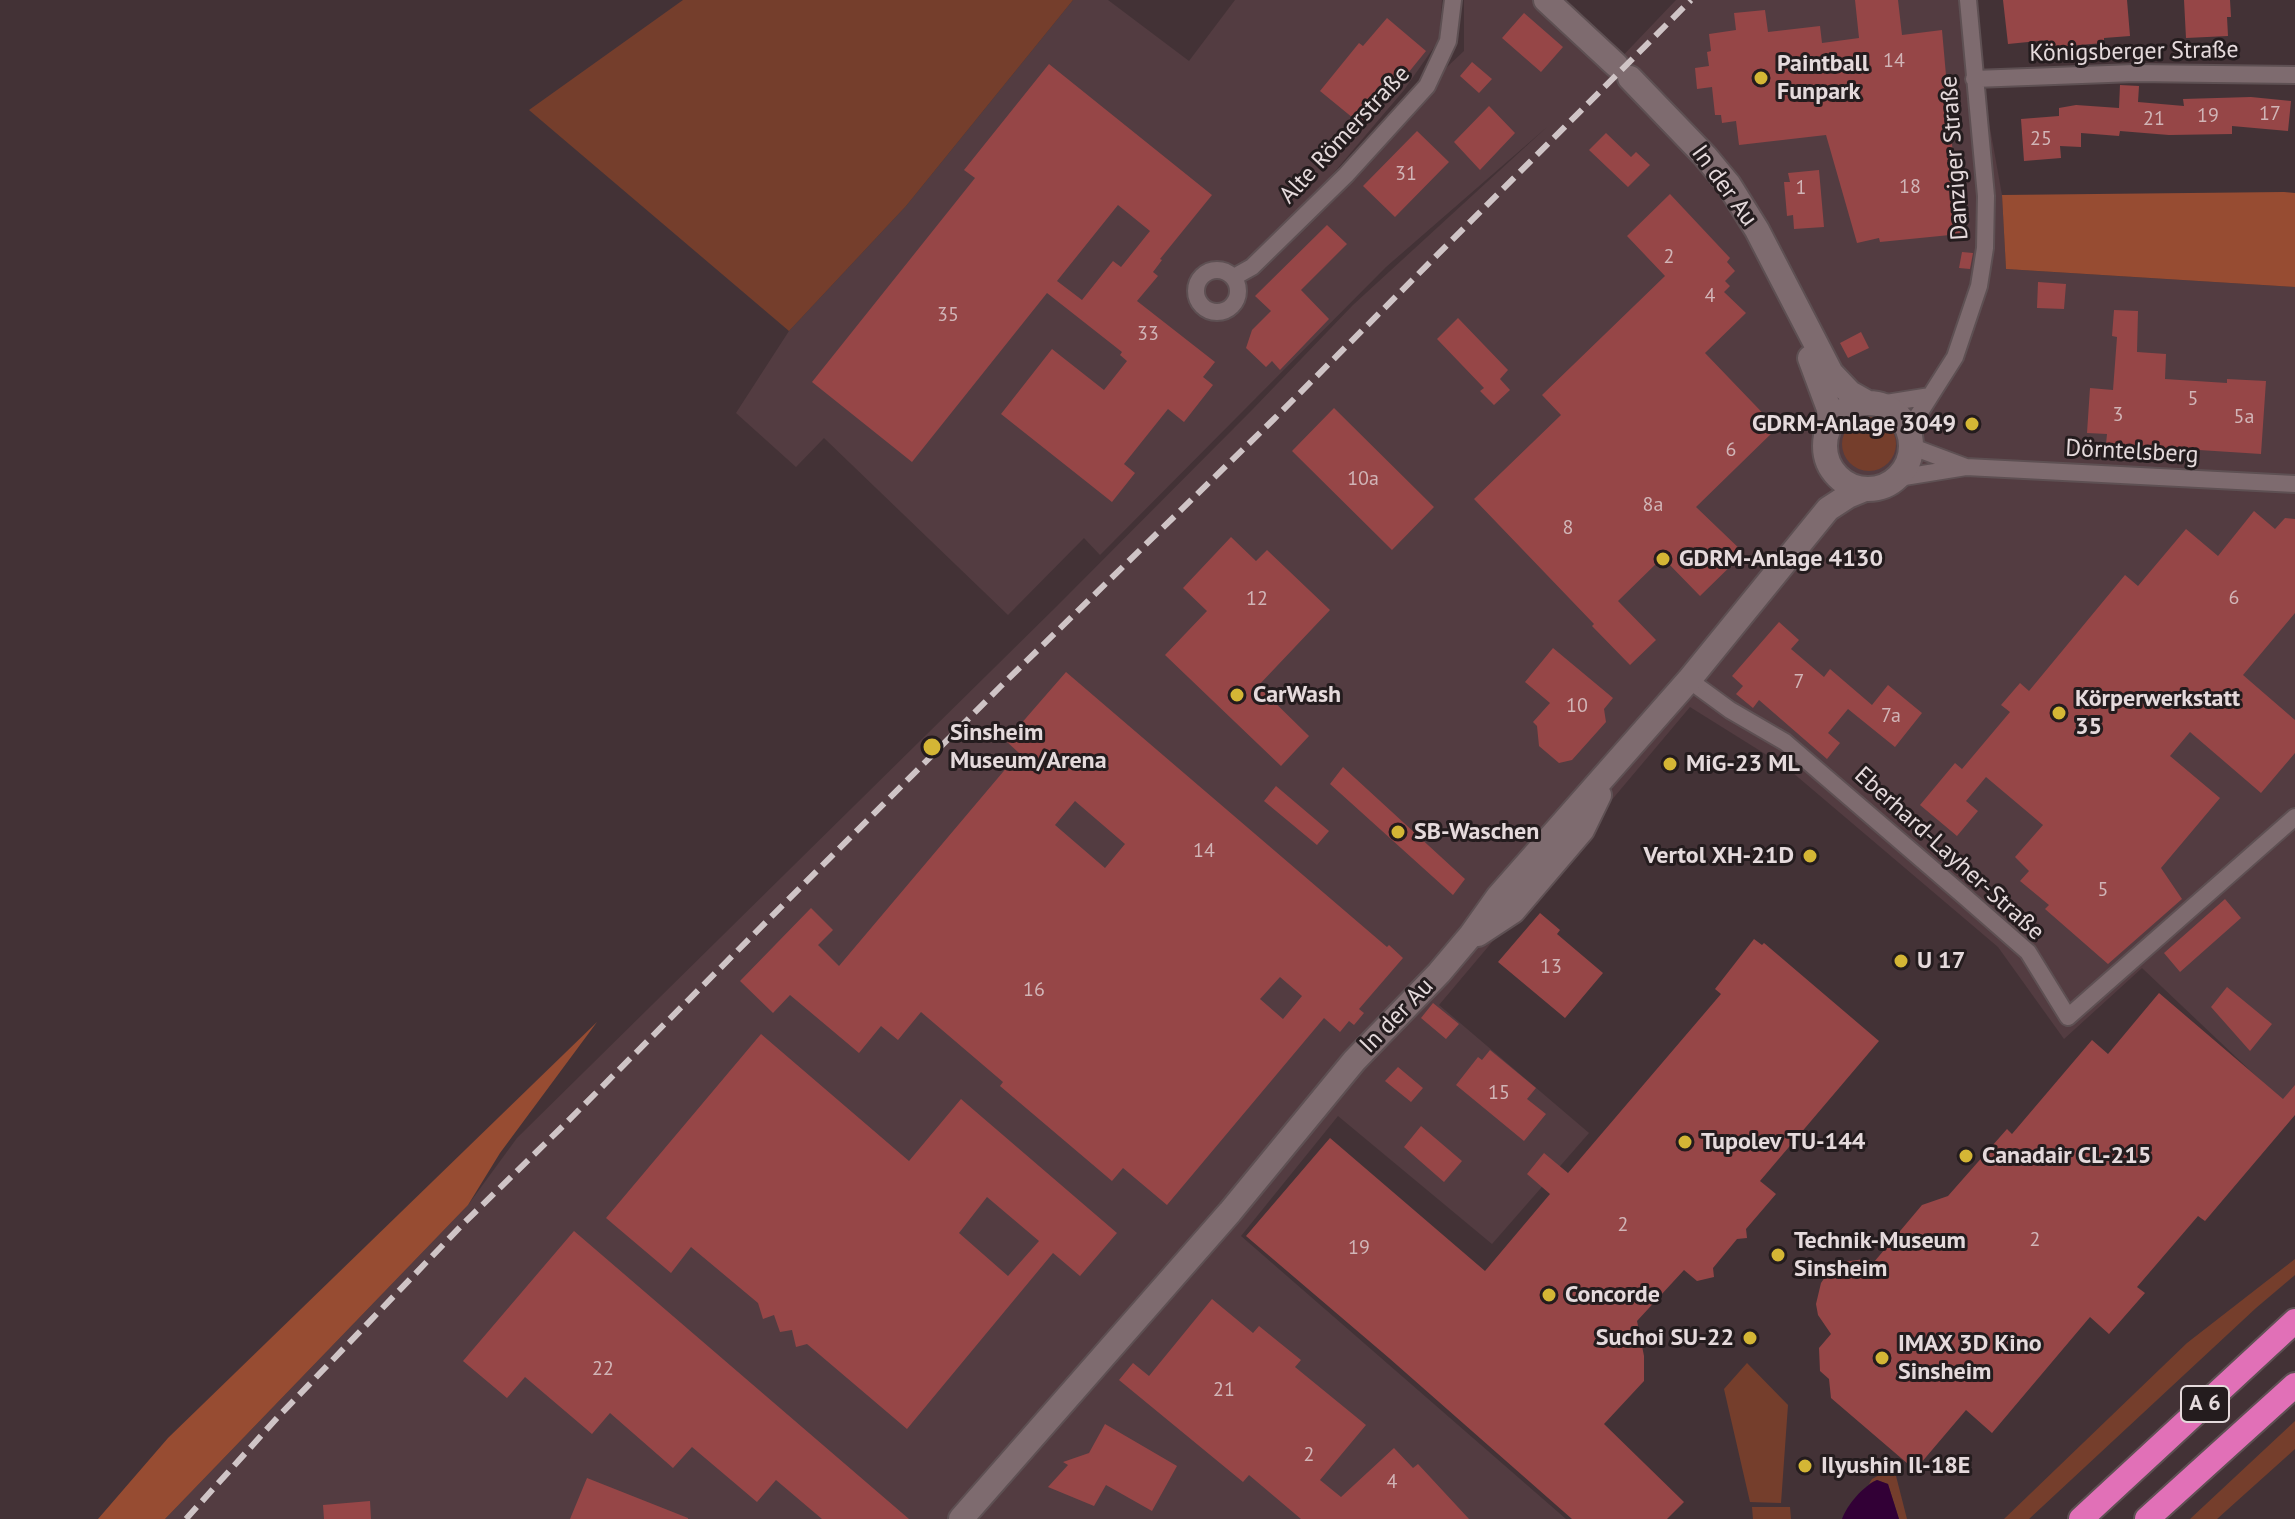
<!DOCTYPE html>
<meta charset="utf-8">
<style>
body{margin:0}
canvas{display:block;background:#433236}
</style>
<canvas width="2295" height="1519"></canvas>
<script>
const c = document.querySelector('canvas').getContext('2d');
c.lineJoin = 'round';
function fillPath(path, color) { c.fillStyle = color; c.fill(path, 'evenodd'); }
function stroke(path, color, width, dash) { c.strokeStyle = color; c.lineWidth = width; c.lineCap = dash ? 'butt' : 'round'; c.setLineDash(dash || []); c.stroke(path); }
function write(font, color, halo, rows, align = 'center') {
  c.font = font + ' "PT Sans",sans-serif'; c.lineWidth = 6; c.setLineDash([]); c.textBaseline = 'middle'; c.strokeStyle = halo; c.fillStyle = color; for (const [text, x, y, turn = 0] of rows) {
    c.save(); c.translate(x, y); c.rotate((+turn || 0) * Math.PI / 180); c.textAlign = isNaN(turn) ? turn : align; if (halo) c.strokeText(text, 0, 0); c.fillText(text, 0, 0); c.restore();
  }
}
fillPath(new Path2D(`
 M1073,0H1108L1189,61L1235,0H1442L1439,40L1404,90L1331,176L1464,51V0H1546L1615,64L1676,0H1967L2002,195L2006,269L2295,287V1113L2142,968L2064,1039L1998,947L1786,767L1690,707L1439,1005L1589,1133L1492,1244L1338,1116L1241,1236L1566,1519H165L468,1205L517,1138L1057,606L1252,410L1353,305L1547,127L1386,267L1100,555L1084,538L1008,615L824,438L796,467L736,413L789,331L906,206Z`), '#533c41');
fillPath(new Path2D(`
 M683,0H1073L906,206L789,331L529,110Z
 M1842 444a27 27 0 1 1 54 0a27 27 0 1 1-54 0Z
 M2295,1259V1275L2256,1308L2029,1519H2004L2187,1343Z
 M1747,1363L1788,1405L1781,1503L1750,1502L1724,1389Z
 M2295,1421V1449L2217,1519H2190Z
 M1885,1472H1892L1896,1476L1907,1519H1899L1888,1484L1877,1480L1869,1484L1872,1479Z
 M1752,1507H1790L1791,1519H1753Z`), '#753e2c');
fillPath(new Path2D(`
 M2284,192L2295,193V287L2006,269L2002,195Z
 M597,1022L500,1153L468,1205L165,1519H98L168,1438Z`), '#974c32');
fillPath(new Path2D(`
 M1877,1480L1888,1484L1899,1519H1842C1847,1505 1863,1486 1877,1480Z`), '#320036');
fillPath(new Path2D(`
 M1855,0H1898L1902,35L1942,30L1960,234L1880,242L1879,238L1857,243L1826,135L1739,145L1736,121L1722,123L1721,115H1715L1712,87L1697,89L1695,68L1709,66L1707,52L1711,51L1709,34L1736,30L1734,13L1765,10L1768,32L1820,26L1822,43L1859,38Z
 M2003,0H2127L2130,36L2104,38V43L2066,46L2048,47V40L2008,44Z
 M2184,0H2230L2231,17H2227L2228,36L2186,38Z
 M1524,13L1563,47L1541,72L1502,38Z
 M1387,18L1426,51L1364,127L1320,91L1359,43L1363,46Z
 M1472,62L1492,79L1479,93L1460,76Z
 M1049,64L1212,195L1160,259L1162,260L1153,272L1158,276L1137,301L1215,362L1203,377L1213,385L1184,422L1168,409L1124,464L1135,473L1112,502L1001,414L1052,349L1104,390L1127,361L1120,355L1122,352L1047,293L912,462L812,382L975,178L964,170ZM1118,205L1150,231L1121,267L1113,261L1082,300L1057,281Z
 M2120,85L2139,86L2138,102L2184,106L2183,99L2251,97L2291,101L2288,131L2232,126V134L2169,135L2120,131L2119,136L2081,133V147L2060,146L2061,158L2024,161L2021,119L2059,116V108L2076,105L2119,108Z
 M1489,106L1515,133L1480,170L1454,142Z
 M1417,131L1449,162L1395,217L1363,186Z
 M1606,133L1631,157L1636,152L1650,165L1628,187L1589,150Z
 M1819,170L1824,227L1794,229L1793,215L1787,216L1784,182H1790L1788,173Z
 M1670,194L1730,258L1727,262L1735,271L1725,281L1730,286L1724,292L1746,313L1705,353L1777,428L1696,507L1744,553L1700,596L1664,559H1661L1618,601L1656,640L1630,665L1592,626L1594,624L1474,499L1561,415L1542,395L1665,276L1627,236Z
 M1327,225L1347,244L1301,290L1329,319L1280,370L1272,361L1266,367L1246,348L1252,330L1271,311L1255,296Z
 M1962,252L1973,253L1970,269L1959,268Z
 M2038,282L2066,284L2064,309L2037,308Z
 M2114,310L2138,311L2137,352L2166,354L2165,379L2227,383V379L2266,381L2261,454L2106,444L2107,434L2087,433L2090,388L2113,390L2117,337L2112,336Z
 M1458,318L1508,370L1500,379L1510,390L1494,405L1480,391L1484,388L1437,339Z
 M1861,332L1869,348L1848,358L1840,343Z
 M1334,408L1434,507L1392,550L1292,451Z
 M2254,511L2275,529L2285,518L2295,519V613L2243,675L2295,720V753L2261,793L2190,732L2170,756L2220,798L2161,868L2182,899L2108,964L2045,909L2049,905L2020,881L2029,871L2015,857L2043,825L1986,777L1966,801L1978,811L1957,836L1920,805L1955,763L1962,769L2010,712L2001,705L2020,683L2029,691L2125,575L2138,586L2186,529L2218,556Z
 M1231,537L1256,561L1267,550L1330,610L1258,686L1309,736L1281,766L1165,655L1207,611L1183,588Z
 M1779,622L1799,640L1791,649L1824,677L1830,669L1872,705L1888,685L1922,713L1895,747L1848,709L1828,733L1840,743L1827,759L1759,700L1753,708L1736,694L1743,686L1732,676Z
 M1553,648L1613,698L1604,709L1606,722L1572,760L1559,763L1539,746L1537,726L1533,722L1550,703L1525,682Z
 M1066,672L1387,947L1389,945L1403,958L1359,1009L1364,1013L1354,1025L1349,1021L1340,1032L1324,1018L1167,1205L1123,1168L1112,1181L1000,1086L1003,1082L921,1012L898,1040L881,1026L859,1053L790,995L773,1013L740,981L811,908L833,930L818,945L839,966L1019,753L1006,741ZM1075,801L1125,844L1105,868L1055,825ZM1280,977L1302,996L1283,1019L1260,999Z
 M1343,767L1465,879L1453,895L1330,784Z
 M1276,786L1329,831L1317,845L1264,801Z
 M2225,899L2241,918L2180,972L2164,953Z
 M1540,913L1560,930L1557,934L1603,973L1565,1018L1498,962Z
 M1754,939L1762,945L1764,943L1879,1041L1760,1181L1776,1194L1746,1229L1747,1238L1737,1239L1713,1268L1714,1277L1697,1281L1684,1270L1637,1321L1644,1356V1381L1604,1424L1684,1502L1667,1519H1572L1389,1358L1246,1236L1330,1138L1485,1271L1550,1194L1527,1174L1544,1153L1568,1173L1721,994L1715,989Z
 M2227,987L2272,1024L2250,1051L2211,1007Z
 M2159,993L2283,1099L2295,1085V1115L2205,1221L2198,1216L2137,1287L2145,1293L2109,1334L2090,1317L1992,1433L1966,1410L1915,1470L1831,1398L1829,1379L1820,1371L1819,1348L1831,1334L1818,1315L1816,1304L1821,1283L1827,1274L1844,1262L1864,1259L1874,1262L1922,1205L1948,1196L2007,1129L2012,1134L2092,1040L2108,1054Z
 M1433,1003L1459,1024L1446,1039L1421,1018Z
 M761,1034L909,1161L961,1099L1117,1233L1080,1276L1053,1253L907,1429L807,1344L796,1347L792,1330L780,1332L774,1315L763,1319L758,1303L691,1247L671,1273L606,1218ZM987,1197L1039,1241L1008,1276L959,1233Z
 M1490,1050L1536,1088L1527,1099L1546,1114L1524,1141L1456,1085L1478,1057L1482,1060Z
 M1398,1067L1423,1088L1411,1102L1385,1081Z
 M1421,1126L1462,1161L1444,1182L1404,1147Z
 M574,1231L909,1519H822L776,1480L757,1502L692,1447L673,1468L610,1413L592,1434L525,1377L507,1398L463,1361Z
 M1212,1299L1253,1333L1259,1326L1301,1360L1295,1367L1366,1425L1320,1480L1341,1497L1394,1448L1413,1468L1418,1464L1469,1519H1301L1249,1475L1243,1482L1119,1380L1133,1363L1149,1376Z
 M1105,1424L1177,1466L1152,1511L1106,1485L1094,1506L1048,1487L1068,1465L1063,1462L1089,1453Z
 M587,1478L688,1518V1519H570Z
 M370,1501L371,1519H324L323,1505Z`), '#964647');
const street = new Path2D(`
 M1974,79L2135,73L2295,75
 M1196 291a21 21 0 1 1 42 0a21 21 0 1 1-42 0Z
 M1234,277L1252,267L1346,175L1427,86L1448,41L1453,0
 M1880,404L1930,396
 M1910,434L1917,417L1955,357L1979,286L1985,248L1986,196L1968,0
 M1912,443L1918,449L1966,467
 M1898,478L1966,467L2295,484
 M1689,680L1730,710L1785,742L1964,896L2028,952L2068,1017L2295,817`);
const secondary = new Path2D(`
 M1546,0L1616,65
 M1630,78L1705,156L1729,185L1757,230L1831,373L1850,393L1866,402
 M1810,358L1829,409L1830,425
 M1825 446a43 43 0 1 1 86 0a43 43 0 1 1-86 0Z
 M1478,934L1513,911L1530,891L1582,830L1599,795
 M961,1519L1230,1212L1354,1061L1439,973L1471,935L1498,897L1689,680L1828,509L1848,496L1865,489`);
const highway = new Path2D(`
 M2081,1519L2295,1321
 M2147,1519L2295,1385`);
stroke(street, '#5e5053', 20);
stroke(secondary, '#5e5053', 28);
stroke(highway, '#5e5053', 28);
stroke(street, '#7e6b6f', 16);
stroke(secondary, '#7e6b6f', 24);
stroke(highway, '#e170b7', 24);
stroke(new Path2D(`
 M186,1519L277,1418L463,1224L563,1126L1001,686L1274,419L1691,0`), '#cfc4c6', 6, [16, 8]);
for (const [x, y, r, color] of [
 [1761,78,8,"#d4b635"],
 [1972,424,8,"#d4b635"],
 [1663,559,8,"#d4b635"],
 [1237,695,8,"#d4b635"],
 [2059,713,8,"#d4b635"],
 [932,747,10,"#d4b635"],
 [1670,764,8,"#d4b635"],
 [1398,832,8,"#d4b635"],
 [1810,856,8,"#d4b635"],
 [1901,961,8,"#d4b635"],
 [1685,1142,8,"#d4b635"],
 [1966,1156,8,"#d4b635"],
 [1778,1255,8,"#d4b635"],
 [1549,1295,8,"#d4b635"],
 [1750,1338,8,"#d4b635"],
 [1882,1358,8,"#d4b635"],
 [1805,1466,8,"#d4b635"]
]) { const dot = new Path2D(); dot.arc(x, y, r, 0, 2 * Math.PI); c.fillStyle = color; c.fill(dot); stroke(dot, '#241c1e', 3); }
write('20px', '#d1b5b7', null, [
 ["14",1894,61],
 ["17",2270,114],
 ["19",2208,116],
 ["21",2154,119],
 ["25",2041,139],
 ["31",1406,174],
 ["18",1910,187],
 ["1",1801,188],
 ["2",1669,257],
 ["4",1710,296],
 ["35",948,315],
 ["33",1148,334],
 ["5",2193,399],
 ["3",2118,415],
 ["5a",2244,417],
 ["6",1731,450],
 ["10a",1363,479],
 ["8a",1653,505],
 ["8",1568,528],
 ["6",2234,598],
 ["12",1257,599],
 ["7",1799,682],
 ["10",1577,706],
 ["7a",1891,716],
 ["14",1204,851],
 ["5",2103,890],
 ["13",1551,967],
 ["16",1034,990],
 ["15",1499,1093],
 ["2",1623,1225],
 ["2",2035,1240],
 ["19",1359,1248],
 ["22",603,1369],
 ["21",1224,1390],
 ["2",1309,1455],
 ["4",1392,1482]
]);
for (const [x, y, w] of [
 [2205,1404,48]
]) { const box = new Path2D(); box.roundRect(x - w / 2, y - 18, w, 36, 6); c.fillStyle = '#241c1e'; c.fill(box); stroke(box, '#e5dadc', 2); }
write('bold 22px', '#e5dadc', null, [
 ["A 6",2205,1404]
]);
write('24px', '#e5dadc', '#241c1e', [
 ["Königsberger Straße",2134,52,-1],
 ["Alte Römerstraße",1345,135,-47],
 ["Danziger Straße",1955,158,-94],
 ["In der Au",1724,186,54],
 ["Dörntelsberg",2132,452,3],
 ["Eberhard-Layher-Straße",1949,854,42],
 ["In der Au",1397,1016,-46]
]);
write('bold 24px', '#e5dadc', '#241c1e', [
 ["Paintball",1777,64],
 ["Funpark",1777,92],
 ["GDRM-Anlage 3049",1956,424,"right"],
 ["GDRM-Anlage 4130",1679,559],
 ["CarWash",1253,695],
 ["Körperwerkstatt",2075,699],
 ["35",2075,727],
 ["Sinsheim",950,733],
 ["Museum/Arena",950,761],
 ["MiG-23 ML",1686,764],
 ["SB-Waschen",1414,832],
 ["Vertol XH-21D",1794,856,"right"],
 ["U 17",1917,961],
 ["Tupolev TU-144",1701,1142],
 ["Canadair CL-215",1982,1156],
 ["Technik-Museum",1794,1241],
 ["Sinsheim",1794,1269],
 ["Concorde",1565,1295],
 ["Suchoi SU-22",1734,1338,"right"],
 ["IMAX 3D Kino",1898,1344],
 ["Sinsheim",1898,1372],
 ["Ilyushin Il-18E",1821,1466]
], 'left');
</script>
